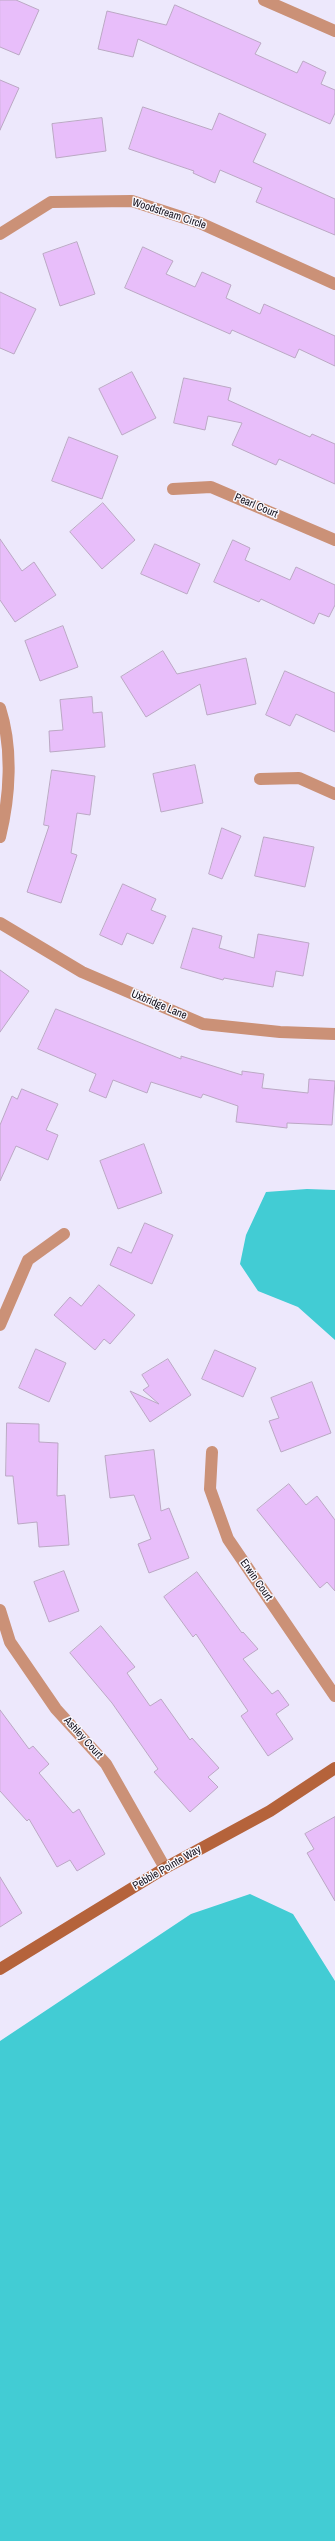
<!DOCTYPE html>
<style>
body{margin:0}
canvas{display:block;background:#ede8fc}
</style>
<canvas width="335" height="2541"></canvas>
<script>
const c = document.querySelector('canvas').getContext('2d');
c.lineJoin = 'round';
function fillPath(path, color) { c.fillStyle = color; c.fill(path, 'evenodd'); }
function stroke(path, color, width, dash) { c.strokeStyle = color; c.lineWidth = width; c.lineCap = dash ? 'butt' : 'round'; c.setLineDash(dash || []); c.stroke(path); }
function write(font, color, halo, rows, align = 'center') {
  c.font = font + ' "Archivo Narrow",sans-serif'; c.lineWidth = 3; c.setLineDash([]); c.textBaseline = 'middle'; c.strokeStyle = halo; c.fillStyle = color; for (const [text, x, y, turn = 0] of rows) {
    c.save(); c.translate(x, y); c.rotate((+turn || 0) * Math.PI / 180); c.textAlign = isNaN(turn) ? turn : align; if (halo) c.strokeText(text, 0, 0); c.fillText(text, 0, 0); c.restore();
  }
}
fillPath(new Path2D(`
 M307,1189L335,1190V1340L298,1307L258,1291L240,1264L246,1235L266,1192Z
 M250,1894L293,1914L335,1981V2541H0V2041L191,1914Z`), '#42ccd4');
const building = new Path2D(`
 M0,0H16L39,10L19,55L0,47Z
 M175,5L261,43L255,54L297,73L303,61L326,72L321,84L335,90V113L330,124L138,39L133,57L98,49L107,11L166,25Z
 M0,80L19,88L0,130Z
 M143,107L212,130L219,113L266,134L253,162L335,199V235L256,202L262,188L220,170L215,183L193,173L194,171L129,149Z
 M102,118L106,151L56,158L52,124Z
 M77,242L95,294L60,306L43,254Z
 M143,247L173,261L166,274L195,287L202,272L231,285L226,298L260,314L264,304L335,336V366L299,349L295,358L232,330L230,334L125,288Z
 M0,292L36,309L14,354L0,348Z
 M132,372L156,418L122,435L99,389Z
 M184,378L231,388L228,400L310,437L312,434L335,444V484L279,459L276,465L232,445L242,423L208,416L205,430L174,423Z
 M69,437L118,456L102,499L52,481Z
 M103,503L135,540L102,569L70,532Z
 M0,539L22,571L34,562L56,595L15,622L0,600Z
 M233,540L250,548L245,560L290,580L296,567L335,585V605L329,617L319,613L314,624L261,599L259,602L214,582Z
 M155,544L200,564L187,594L141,574Z
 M63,626L78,667L40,681L25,641Z
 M163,651L177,674L246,658L256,704L207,715L200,684L146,717L121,677Z
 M285,671L335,693V732L296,714L290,726L266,715Z
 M92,697L93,713L102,712L105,747L50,752L49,731L63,730L60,700Z
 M195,765L203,803L161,812L153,774Z
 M52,770L95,776L90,815L77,813L71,853L77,855L61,903L27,892L49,826L44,825Z
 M222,828L241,836L222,879L209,874Z
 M264,837L314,847L305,887L255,876Z
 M123,884L156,899L151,910L166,916L153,944L127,933L122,945L100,935Z
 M193,928L222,936L219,948L254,958L258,934L309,943L303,976L276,971L273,987L224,978L223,980L181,968Z
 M0,970L29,991L0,1032Z
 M56,1009L181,1059V1056L242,1075V1071L264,1074L262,1088L308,1093L309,1079L335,1081L332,1125L287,1123V1128L236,1122L238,1106L203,1094L201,1098L151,1082L147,1093L113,1080L106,1098L89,1091L96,1074L38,1049Z
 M22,1089L58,1104L46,1130L58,1135L48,1160L16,1146L0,1181V1125L12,1096L17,1099Z
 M144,1144L162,1193L118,1209L100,1161Z
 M145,1223L173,1235L152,1284L110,1265L118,1247L131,1253Z
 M99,1285L135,1315L110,1344L104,1339L95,1350L54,1315L70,1297L81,1306Z
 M36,1349L66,1363L49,1402L19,1388Z
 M215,1350L256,1368L243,1397L202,1379Z
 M168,1359L191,1395L150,1422L130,1391L159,1404L143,1390L149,1386L142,1375Z
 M312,1382L331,1433L281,1452L269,1421L279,1418L271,1398Z
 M7,1423L39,1424V1442L58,1443L57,1496L65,1495L69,1545L39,1547L37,1522L18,1524L13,1476H6Z
 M154,1450L161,1511L169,1508L189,1558L149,1573L138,1544L151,1539L134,1495L110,1498L105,1456Z
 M289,1484L306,1505L317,1496L335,1520V1591L327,1582L320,1588L257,1510Z
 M64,1571L79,1611L49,1622L34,1582Z
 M197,1572L242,1633L243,1632L258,1649L243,1659L272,1694L278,1690L289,1705L276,1714L293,1739L268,1756L241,1716L248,1711L196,1634L193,1637L164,1597Z
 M101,1626L135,1667L127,1673L150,1706L161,1699L190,1740L192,1738L219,1768L208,1777L218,1787L190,1812L154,1772L158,1769L112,1703L70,1653Z
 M0,1710L29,1749L33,1746L49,1764L39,1773L73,1813L79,1809L105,1854L77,1871L70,1860L57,1867L29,1819L27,1821L0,1791Z
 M335,1817V1901L307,1853L314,1849L305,1834Z
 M0,1877L22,1913L0,1927Z`);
fillPath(building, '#e8befa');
stroke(building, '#bba8c4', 1);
stroke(new Path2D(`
 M264,0L335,31
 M0,234L51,202L132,201L200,223L335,284
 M173,489L211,487L335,540
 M0,708C13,748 10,796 0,837
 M260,779L299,778L335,794
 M0,923L82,972L203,1024L280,1032L335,1034
 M0,1325L28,1260L64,1234
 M212,1452L210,1489L228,1539L335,1696
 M0,1610L10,1642L56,1709L106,1764L165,1868`), '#cb9177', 12);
stroke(new Path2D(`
 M0,1969L165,1868L270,1811L335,1768`), '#b5633b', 12);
write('11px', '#110e19', '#f9f8fe', [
 ["Woodstream Circle",169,214,18],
 ["Pearl Court",256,506,23],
 ["Uxbridge Lane",159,1005,23],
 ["Erwin Court",256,1580,55],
 ["Ashley Court",83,1738,48],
 ["Pebble Pointe Way",167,1868,-30]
]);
</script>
